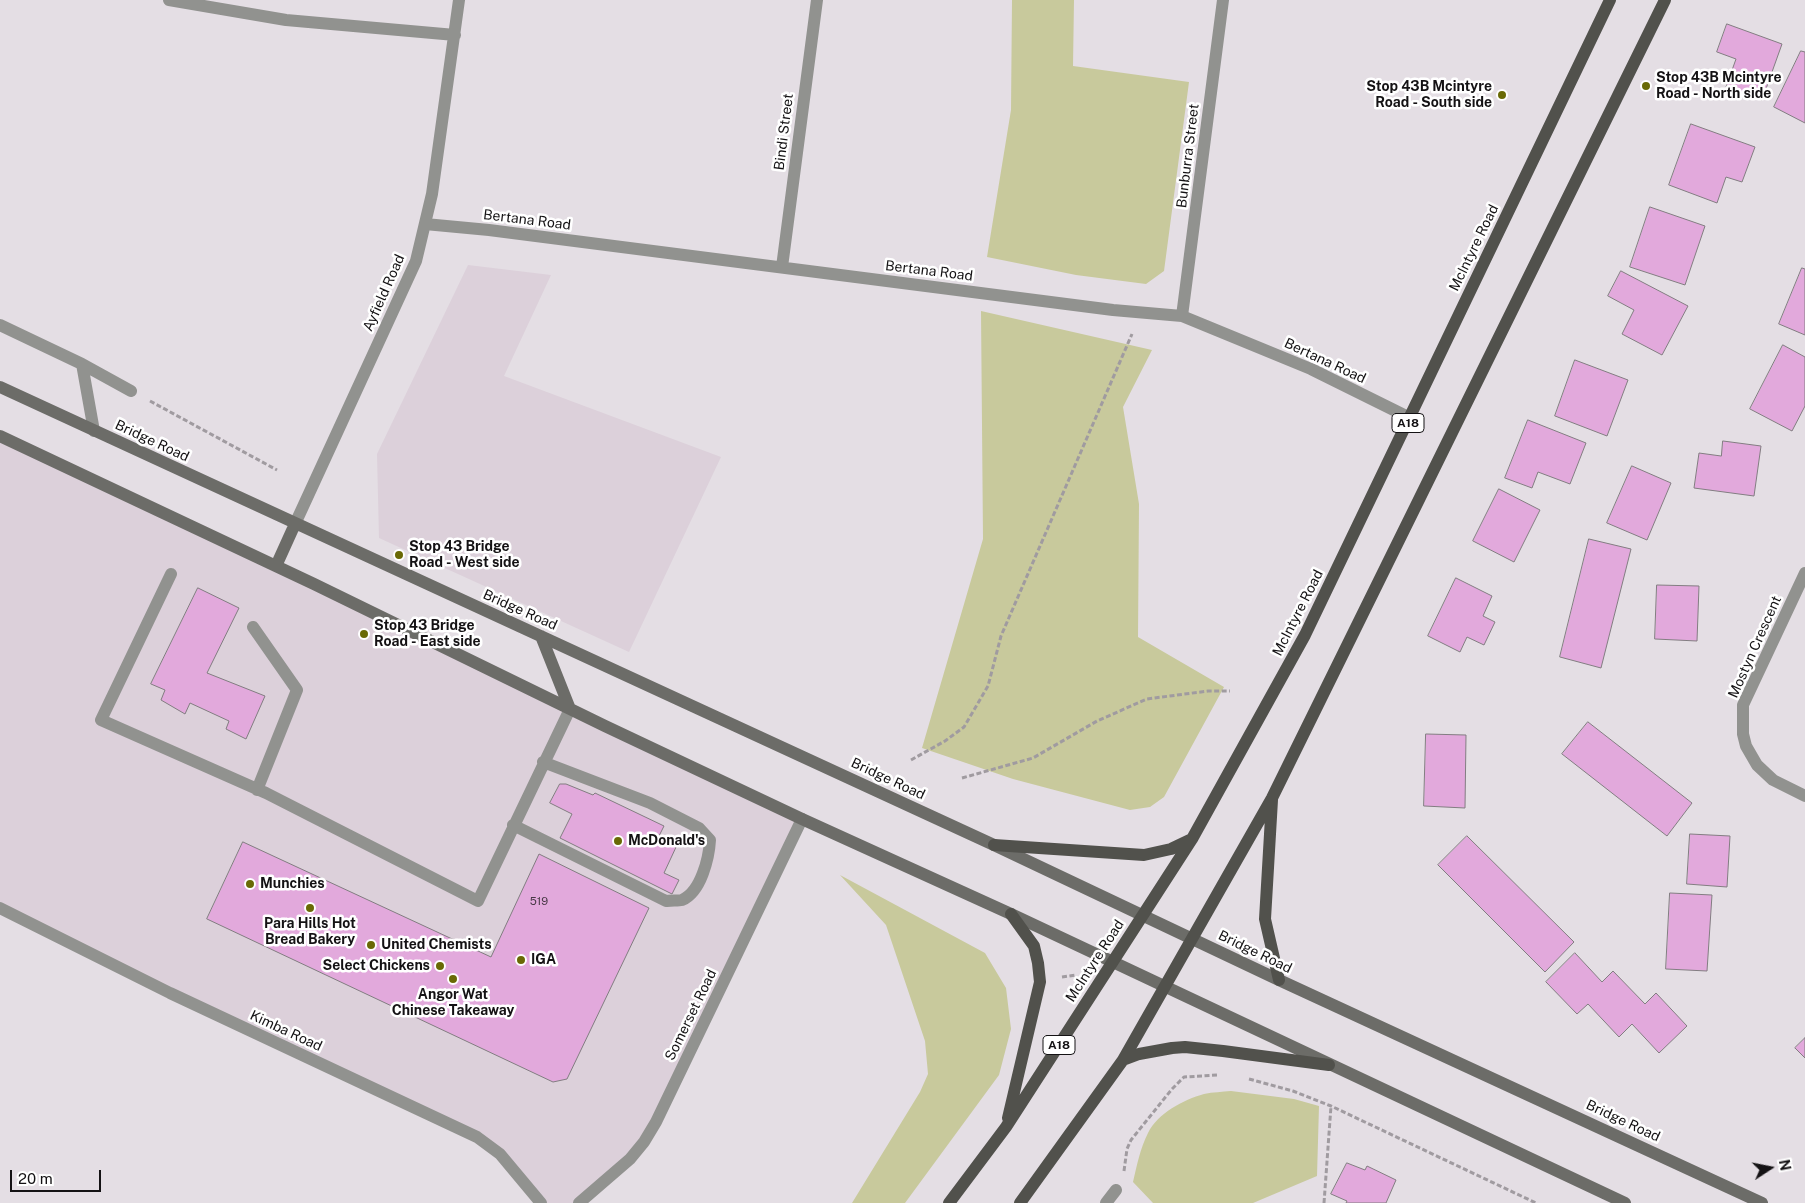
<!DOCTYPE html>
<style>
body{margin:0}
#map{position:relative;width:1805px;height:1203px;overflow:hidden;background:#e4dee4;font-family:"Public Sans",sans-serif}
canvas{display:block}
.north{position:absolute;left:1745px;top:1143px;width:50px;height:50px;-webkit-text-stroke:4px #fff;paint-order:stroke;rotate:79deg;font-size:14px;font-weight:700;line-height:20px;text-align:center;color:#141214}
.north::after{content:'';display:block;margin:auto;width:18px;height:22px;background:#141214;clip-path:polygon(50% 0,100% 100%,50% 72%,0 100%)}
.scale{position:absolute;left:10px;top:1170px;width:91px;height:22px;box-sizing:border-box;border:2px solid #141214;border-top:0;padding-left:6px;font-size:15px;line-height:18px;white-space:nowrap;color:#141214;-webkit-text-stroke:4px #fff;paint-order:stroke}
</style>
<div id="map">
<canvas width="1805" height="1203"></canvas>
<div class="north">N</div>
<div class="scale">20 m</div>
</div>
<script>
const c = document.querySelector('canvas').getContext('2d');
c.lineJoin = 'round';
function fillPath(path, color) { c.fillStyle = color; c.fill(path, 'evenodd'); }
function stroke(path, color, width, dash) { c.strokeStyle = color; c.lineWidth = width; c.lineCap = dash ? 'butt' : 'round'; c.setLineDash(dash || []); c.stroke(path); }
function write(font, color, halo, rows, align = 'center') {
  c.font = font + ' "Public Sans",sans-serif'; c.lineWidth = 5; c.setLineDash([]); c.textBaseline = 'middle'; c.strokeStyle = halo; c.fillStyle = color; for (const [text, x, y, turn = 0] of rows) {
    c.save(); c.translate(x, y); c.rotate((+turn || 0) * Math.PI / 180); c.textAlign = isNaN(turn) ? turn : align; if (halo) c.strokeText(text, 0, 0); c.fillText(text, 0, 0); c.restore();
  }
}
fillPath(new Path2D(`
 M468,265L551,275L504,376L721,457L629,652L379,538L377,454Z
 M0,436L802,819L644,1142L579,1203H541L500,1154L0,908Z`), '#dcd0da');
fillPath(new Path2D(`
 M1012,0H1074L1073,66L1189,82L1164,271L1146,284L1076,275L987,257L1011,110Z
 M981,311L1152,350L1123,407L1139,504L1138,637L1224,687L1164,797L1150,807L1130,810L1013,779L922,748L983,539Z
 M840,875L985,953L1006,988L1011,1029L999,1075L905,1203H852L920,1092L928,1074L925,1041L886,925Z
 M1231,1091L1294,1099L1319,1106L1317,1176L1253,1203H1153L1133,1182C1137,1165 1140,1149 1148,1133C1158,1113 1183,1100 1204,1094C1213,1092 1222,1092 1231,1091Z`), '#c8c99c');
const building = new Path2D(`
 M1727,24L1782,44L1762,100L1726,87L1736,59L1717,52Z
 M1801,51L1805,52V123L1774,107Z
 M1691,124L1755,147L1742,182L1726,177L1717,203L1669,185Z
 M1650,207L1705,226L1685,285L1630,267Z
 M1802,268L1805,269V335L1779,324Z
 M1621,271L1688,306L1662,355L1622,334L1634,310L1608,296Z
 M1783,345L1805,357V406L1792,431L1750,409Z
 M1575,360L1628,380L1607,436L1555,416Z
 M1528,420L1586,443L1570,484L1538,472L1532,488L1505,478Z
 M1723,441L1761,446L1754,496L1694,488L1699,453L1721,456Z
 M1632,466L1671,483L1647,540L1607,523Z
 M1499,489L1540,510L1514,562L1473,541Z
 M1589,539L1631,549L1601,668L1560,657Z
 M1456,578L1492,596L1483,616L1495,622L1484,645L1467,637L1460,652L1428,636Z
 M1657,585L1699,586L1697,641L1655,639Z
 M198,588L239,608L207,673L265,696L246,739L226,729L229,721L190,703L185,714L161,700L165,690L151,684Z
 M1588,722L1692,803L1667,836L1562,754Z
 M1426,734L1466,735L1465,808L1424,806Z
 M560,784H566L593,795L595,793L664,826L659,836L677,845L664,873L679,880L672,894L560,838L572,814L550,803Z
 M1690,834L1730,836L1727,887L1687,884Z
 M1467,836L1574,942L1545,972L1438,865Z
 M243,842L491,957L539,854L649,908L567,1079L553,1082L207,919Z
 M1670,893L1712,895L1707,971L1666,969Z
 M1575,953L1602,982L1613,971L1645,1004L1656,993L1687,1026L1659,1053L1632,1024L1619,1037L1588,1004L1577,1014L1546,982Z
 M1805,1038V1058L1795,1048Z
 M1347,1163L1365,1170L1367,1166L1396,1180L1386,1203H1346L1347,1201L1331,1194Z`);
fillPath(building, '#e2a9dc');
stroke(building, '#827d81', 1);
stroke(new Path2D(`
 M150,401L277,470
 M911,760L945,741L964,727L988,686L1001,636L1132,334
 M962,778L1033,758L1097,721L1147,699L1208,691H1230
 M1062,977L1076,975
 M1249,1079L1293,1091L1331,1106L1536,1203
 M1124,1171L1127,1149L1131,1140L1172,1089L1184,1077L1218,1075
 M1324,1203L1331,1106`), '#a09ba0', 3, [5, 2.5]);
stroke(new Path2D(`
 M0,325L82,364L131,391
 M82,364L94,431
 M171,574L101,720L266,793L478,901L570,709
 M253,627L297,690L257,790
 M513,825L666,901C671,900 678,901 682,900C701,892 709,858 710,840L699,828L650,803L543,762
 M1106,1203L1116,1190`), '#91928f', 12);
stroke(new Path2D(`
 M169,0L286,20L455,35
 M425,224L489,230L1113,310L1182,316L1311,369L1410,418
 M782,267L817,0
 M1182,316L1223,0
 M295,524L416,261L432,194L459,0
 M1805,573L1743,705V734L1746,746L1757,765L1773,780L1805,796
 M0,908L170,993L477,1137L500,1154L541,1203
 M579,1203L630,1159L644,1142L656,1122L802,819`), '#91928f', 12);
stroke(new Path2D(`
 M0,387L994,845L1279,980L1762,1203
 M0,436L314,584L605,726L802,819L1011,914L1625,1203
 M276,566L295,524
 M541,636L570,709`), '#6c6c68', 12);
stroke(new Path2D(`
 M1272,800L1265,919L1279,980
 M994,845L1144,855L1171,849L1192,839
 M1123,1060L1139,1054L1172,1048L1185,1047L1223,1051L1329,1065
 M1008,1118L1040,982L1038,963L1034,946L1011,914
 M949,1203L1006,1127L1192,839L1305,635L1610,0
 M1020,1203L1123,1060L1272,798L1665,0`), '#51514c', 12);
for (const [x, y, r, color] of [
 [1646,86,5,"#696905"],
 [1502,95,5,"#696905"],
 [399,555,5,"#696905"],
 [364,634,5,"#696905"],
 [618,841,5,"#696905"],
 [250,884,5,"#696905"],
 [310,908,5,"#696905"],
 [371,945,5,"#696905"],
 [521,960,5,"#696905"],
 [440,966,5,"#696905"],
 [453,979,5,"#696905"]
]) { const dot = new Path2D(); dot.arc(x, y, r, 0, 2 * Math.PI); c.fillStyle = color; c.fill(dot); stroke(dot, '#fff', 2); }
write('11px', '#483846', null, [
 ["519",539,902]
]);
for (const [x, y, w] of [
 [1408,423,32],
 [1059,1045,32]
]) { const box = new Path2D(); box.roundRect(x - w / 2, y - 9.5, w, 19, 4); c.fillStyle = '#fff'; c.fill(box); stroke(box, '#141214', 1); }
write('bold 12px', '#141214', null, [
 ["A18",1408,423],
 ["A18",1059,1045]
]);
write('bold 14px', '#141214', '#fff', [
 ["Stop 43B Mcintyre",1656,78],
 ["Road - North side",1656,94],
 ["Stop 43B Mcintyre",1492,87,"right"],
 ["Road - South side",1492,103,"right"],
 ["Stop 43 Bridge",409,547],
 ["Road - West side",409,563],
 ["Stop 43 Bridge",374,626],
 ["Road - East side",374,642],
 ["McDonald's",628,841],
 ["Munchies",260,884],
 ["Para Hills Hot",310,924,"center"],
 ["Bread Bakery",310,940,"center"],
 ["United Chemists",381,945],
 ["IGA",531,960],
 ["Select Chickens",430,966,"right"],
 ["Angor Wat",453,995,"center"],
 ["Chinese Takeaway",453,1011,"center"]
], 'left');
write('14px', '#141214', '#fff', [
 ["Bindi Street",784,132,-83],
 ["Bunburra Street",1188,156,-83],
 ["Bertana Road",527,220,7],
 ["McIntyre Road",1474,248,-64],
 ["Bertana Road",929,271,7],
 ["Ayfield Road",384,293,-66],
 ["Bertana Road",1325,361,25],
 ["Bridge Road",152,441,25],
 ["Bridge Road",520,610,24],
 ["McIntyre Road",1298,613,-63],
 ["Mostyn Crescent",1755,647,-66],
 ["Bridge Road",888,779,25],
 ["Bridge Road",1255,952,26],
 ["McIntyre Road",1095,961,-57],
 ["Somerset Road",691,1015,-64],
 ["Kimba Road",286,1031,25],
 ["Bridge Road",1623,1121,25]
]);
</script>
